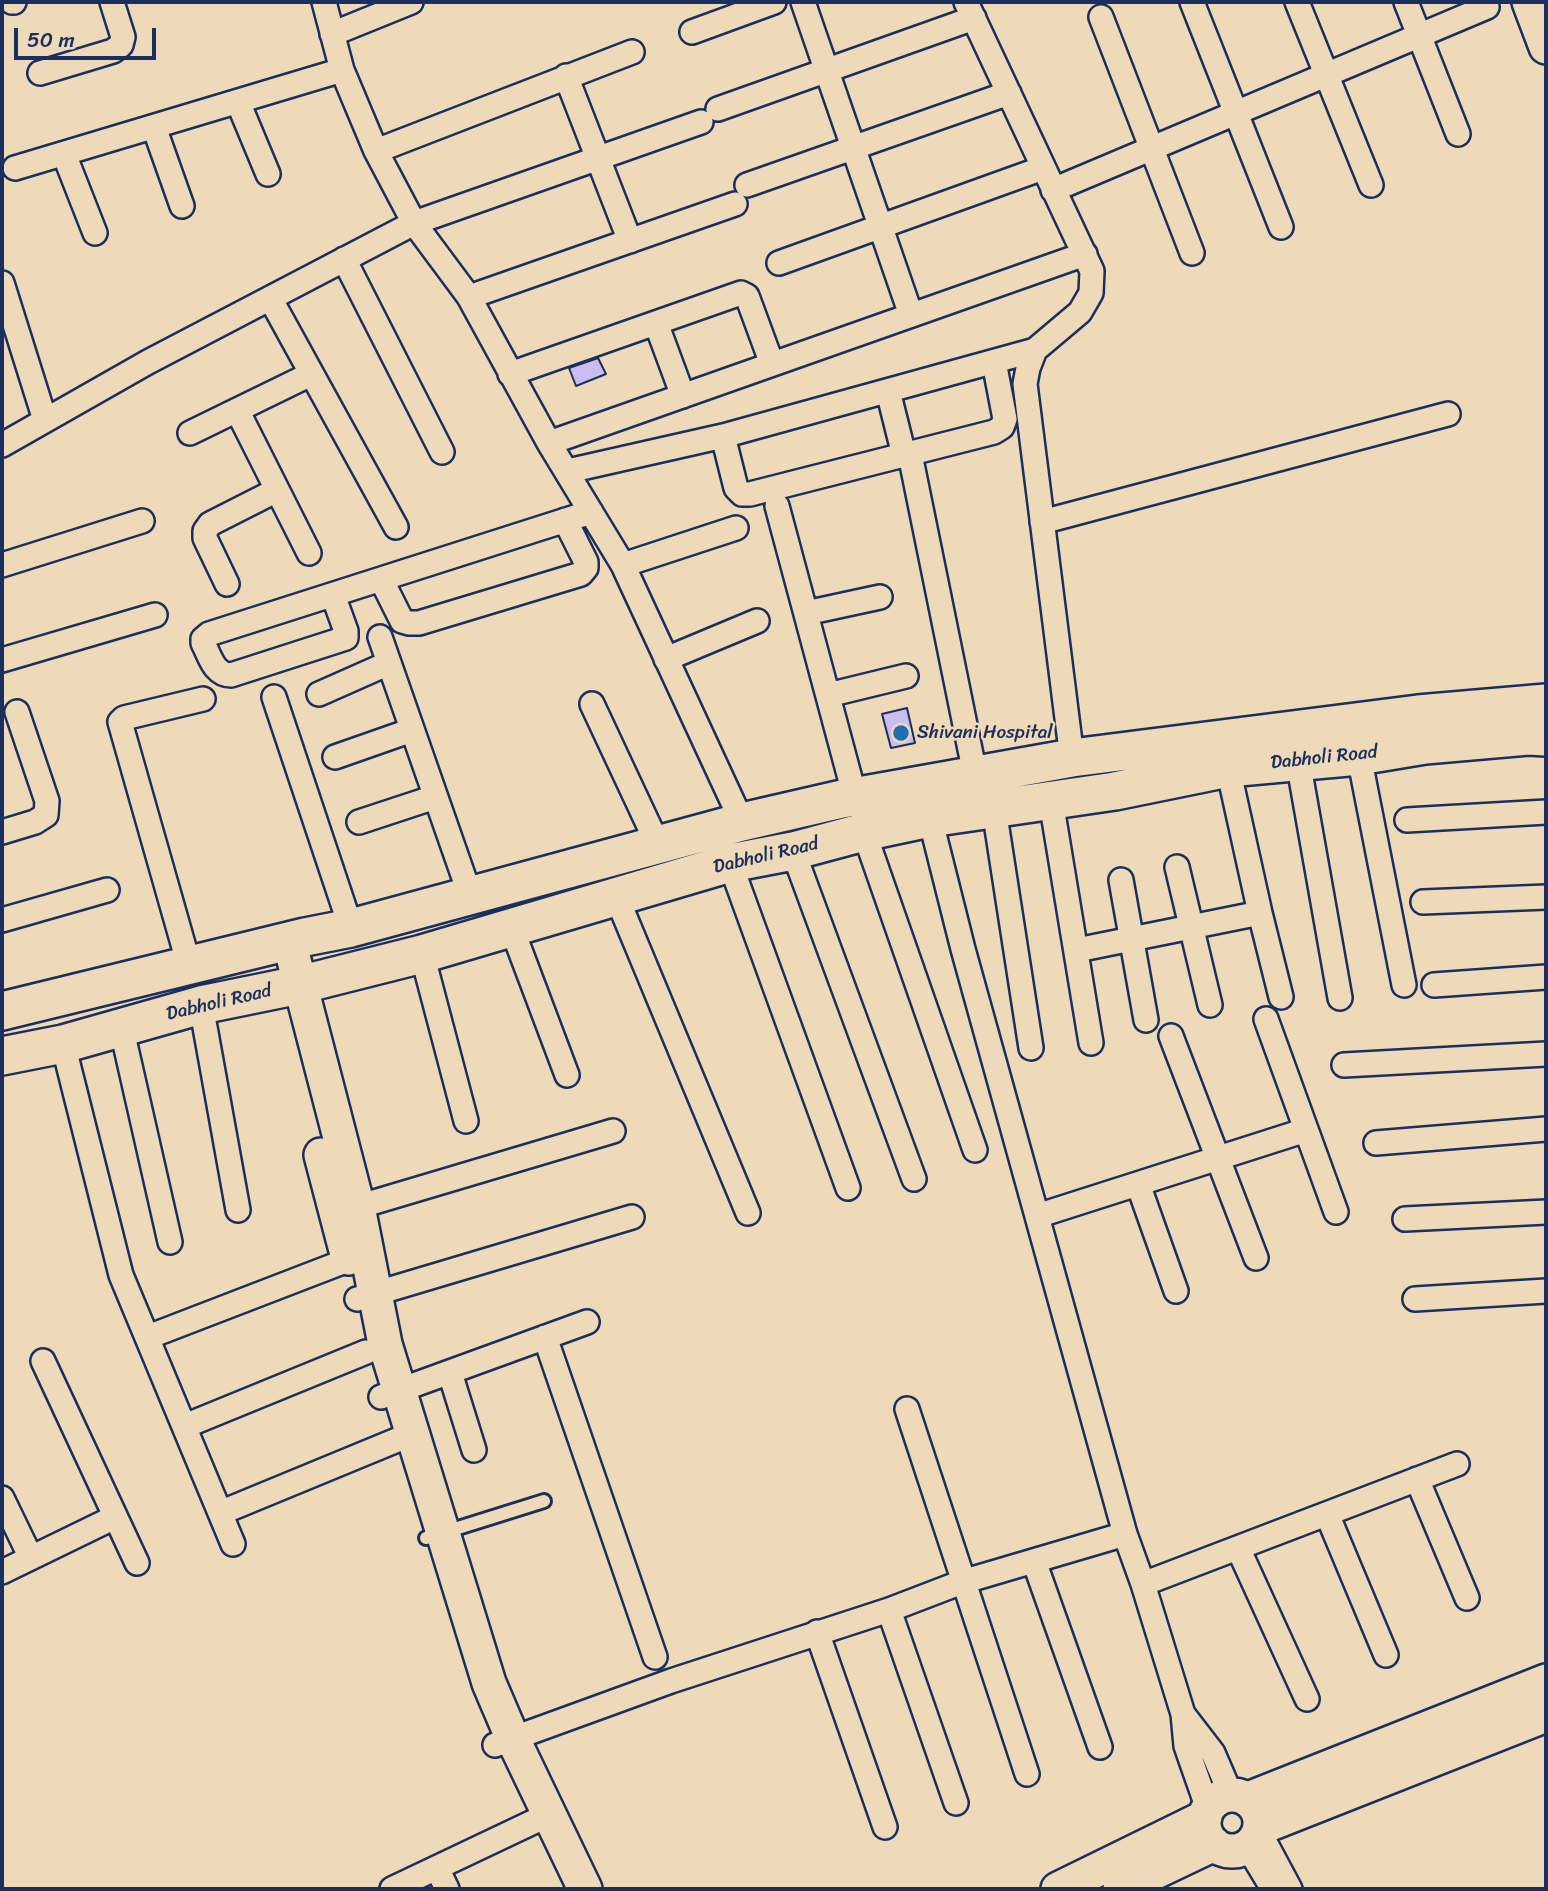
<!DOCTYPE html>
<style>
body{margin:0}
#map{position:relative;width:1548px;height:1891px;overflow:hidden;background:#eedab8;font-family:Sriracha,sans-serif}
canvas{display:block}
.frame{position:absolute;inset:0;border:4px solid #1b2f5e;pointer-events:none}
.scale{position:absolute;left:14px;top:28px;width:142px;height:32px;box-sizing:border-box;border:4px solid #1b2f5e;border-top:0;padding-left:9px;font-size:21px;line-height:24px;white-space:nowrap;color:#1b2f5e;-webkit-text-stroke:5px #eedab8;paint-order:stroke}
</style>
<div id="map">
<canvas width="1548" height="1891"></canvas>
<div class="frame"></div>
<div class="scale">50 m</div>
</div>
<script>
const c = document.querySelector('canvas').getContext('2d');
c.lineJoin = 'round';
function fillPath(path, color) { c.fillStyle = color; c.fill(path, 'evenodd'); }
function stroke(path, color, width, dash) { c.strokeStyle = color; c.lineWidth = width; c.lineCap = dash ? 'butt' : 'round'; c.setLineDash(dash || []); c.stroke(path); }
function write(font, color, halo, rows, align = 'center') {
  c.font = font + ' Sriracha,sans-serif'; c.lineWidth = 5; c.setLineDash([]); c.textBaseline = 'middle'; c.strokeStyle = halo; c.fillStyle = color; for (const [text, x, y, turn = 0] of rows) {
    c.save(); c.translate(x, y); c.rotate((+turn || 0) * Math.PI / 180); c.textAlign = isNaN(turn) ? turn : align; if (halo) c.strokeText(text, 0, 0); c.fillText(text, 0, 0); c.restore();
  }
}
const building = new Path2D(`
 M598,358L606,374L576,386L569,368Z
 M907,708L915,743L891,748L882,714Z`);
fillPath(building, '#cabcee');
stroke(building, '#1b2f5e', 2);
const lane = new Path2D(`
 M426,1538L544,1501`);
const street = new Path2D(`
 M12,2H14
 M324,2L342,70L376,151L414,223L701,122
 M803,2L911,315
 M966,2L1092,271L1091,293L1080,312L1035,350L1028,368L1025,384L1072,758
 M1192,2L1281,227
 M1297,2L1371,185
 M1406,2L1458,134
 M1101,17L1192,253
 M692,32L774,2
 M332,34L411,2
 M40,73L113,51L121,45L123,37L112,2
 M566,76L630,241
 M238,102L268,174
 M718,109L974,18
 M154,127L182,206
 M376,151L632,52
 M64,154L95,233
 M15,168L342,70
 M747,185L1009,93
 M1053,190L1487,7
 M344,259L442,452
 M779,263L1043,168
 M2,283L45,420
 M469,297L735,204
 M270,298L396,527
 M656,323L683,396
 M510,374L741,293L747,296L772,364
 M888,391L904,455
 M237,410L309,553
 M190,433L311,374
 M723,436L736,488L742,494H750L994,432L1002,427L1005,419L994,362
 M549,443L1085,254
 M2,445L148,362L414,223L469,297L549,443L623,565L742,822
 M912,464L975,774
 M568,471L723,436L1035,350
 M777,506L855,797
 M1042,522L1448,414
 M2,565L142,521
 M623,565L736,528
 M381,579L402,621L409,623H419L581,574L586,568V562L565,520
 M227,584L205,538V531L210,524L277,490
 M333,595L346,631V638L231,675C214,675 210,656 203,643V639L209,634L591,512
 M806,613L880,597
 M380,637L470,895
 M666,659L757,621
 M2,660L155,615
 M319,694L389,663
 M828,695L906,676
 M274,697L351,928
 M592,704L658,845
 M1359,756L1404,985
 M335,757L412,730
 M1298,761L1340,998
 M1228,768L1260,913L1281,997
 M1051,801L1091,1043
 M994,809L1031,1048
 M930,818L963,949L1125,1534L1143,1584L1183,1714L1186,1746L1208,1809
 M1407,820L1546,812
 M359,822L435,797
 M2,832L35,822L46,815L47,801L17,712
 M864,832L975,1150
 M793,851L914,1179
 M730,863L848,1188
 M1177,867L1210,1005
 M1121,880L1146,1020
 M617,898L748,1213
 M1423,902L1546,897
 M2,920L107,890
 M512,929L567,1075
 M1077,950L1260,913
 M422,954L466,1121
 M189,965L120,722L124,718L203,699
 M1434,985L1546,977
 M201,1005L238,1210
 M1266,1019L1336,1212
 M121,1026L170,1242
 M1171,1036L1256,1258
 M63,1044L121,1275L233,1544
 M1344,1065L1546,1054
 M1376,1143L1546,1129
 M1138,1184L1176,1291
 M344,1211L613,1131
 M1037,1216L1306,1130
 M1405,1219L1546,1212
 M357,1299L632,1217
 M1415,1299L1546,1291
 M148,1337L348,1260
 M545,1337L655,1657
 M43,1361L137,1563
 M450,1373L474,1450
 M381,1397L587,1322
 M907,1409L1027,1774
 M185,1426L366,1352
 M1417,1479L1467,1598
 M2,1498L31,1558
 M220,1513L414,1433
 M1327,1514L1386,1655
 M1238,1548L1307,1699
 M1034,1561L1100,1747
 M2,1572L115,1517
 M1143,1584L1457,1464
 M889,1610L956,1803
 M817,1632L885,1827
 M1183,1714L1213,1753L1231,1795
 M495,1745L671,1681L889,1610L962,1582L1125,1534
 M1259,1831L1290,1889
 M1247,1846L1273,1889
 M437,1868L447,1889
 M392,1889L550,1814`);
const secondary = new Path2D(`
 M1529,2L1546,47
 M289,941L358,1207L385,1344L489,1683L512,1737L585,1889
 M321,1155L348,1258
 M1204 1823a28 28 0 1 1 56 0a28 28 0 1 1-56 0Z
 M1248,1799L1546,1681
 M1260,1828L1546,1715
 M1058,1889L1205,1817
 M1120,1889L1214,1844`);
const primary = new Path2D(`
 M2,1011L305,937L351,928L742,822L842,799L1072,758L1418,714L1546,703
 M2,1056L63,1044L201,1005L299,985L422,954L730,863L793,851L864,832L930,818L1115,791L1228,768L1359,756L1425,745L1528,736L1546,737`);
stroke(lane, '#1b2f5e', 18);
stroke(street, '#1b2f5e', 28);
stroke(secondary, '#1b2f5e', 38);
stroke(primary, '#1b2f5e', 42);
stroke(lane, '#eedab8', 12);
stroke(street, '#eedab8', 23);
stroke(secondary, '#eedab8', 33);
stroke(primary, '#eedab8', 37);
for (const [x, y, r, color] of [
 [901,733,9,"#1f6fb2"]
]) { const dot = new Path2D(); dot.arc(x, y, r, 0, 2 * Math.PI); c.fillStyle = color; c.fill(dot); stroke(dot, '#eedab8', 2.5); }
write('19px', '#1b2f5e', '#eedab8', [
 ["Shivani Hospital",917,733]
], 'left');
write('19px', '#1b2f5e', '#eedab8', [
 ["Dabholi Road",1324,758,-6],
 ["Dabholi Road",766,856,-13],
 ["Dabholi Road",219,1003,-13]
]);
</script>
